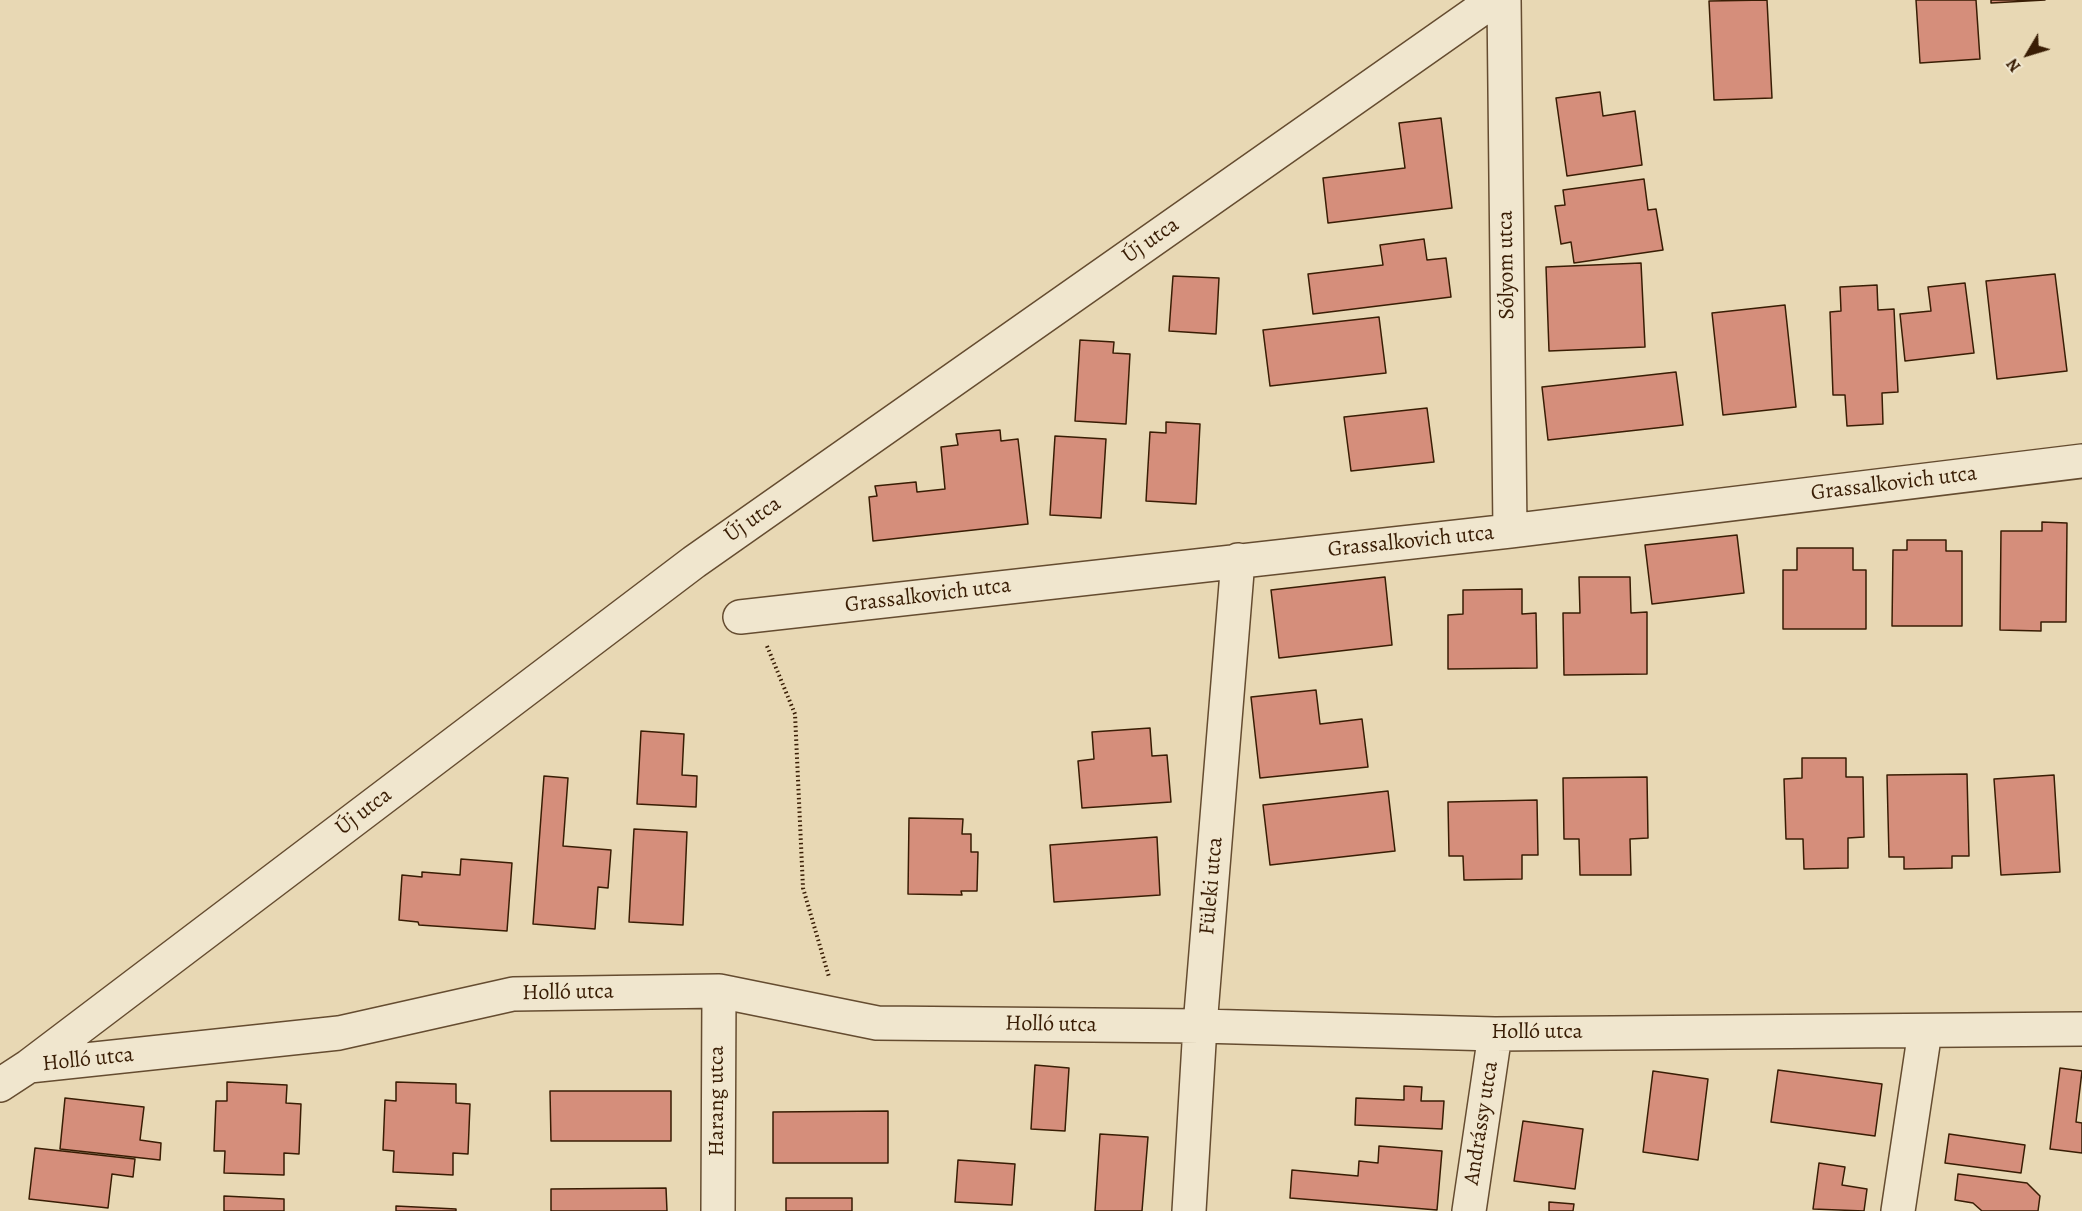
<!DOCTYPE html>
<meta charset="utf-8">
<style>
body{margin:0}
#map{position:relative;width:2082px;height:1211px;overflow:hidden;background:#e8d8b4;font-family:Alegreya,serif}
canvas{display:block}
.north{position:absolute;left:1998px;top:24px;width:60px;height:60px;-webkit-text-stroke:4px #f0e6ce;paint-order:stroke;rotate:232deg;font-size:16px;font-weight:700;line-height:24px;text-align:center;color:#391d04}
.north::after{content:'';display:block;margin:auto;width:21px;height:27px;background:#391d04;clip-path:polygon(50% 0,100% 100%,50% 72%,0 100%)}
</style>
<div id="map">
<canvas width="2082" height="1211"></canvas>
<div class="north">N</div>
</div>
<script>
const c = document.querySelector('canvas').getContext('2d');
c.lineJoin = 'round';
function fillPath(path, color) { c.fillStyle = color; c.fill(path, 'evenodd'); }
function stroke(path, color, width, dash) { c.strokeStyle = color; c.lineWidth = width; c.lineCap = dash ? 'butt' : 'round'; c.setLineDash(dash || []); c.stroke(path); }
function write(font, color, halo, rows, align = 'center') {
  c.font = font + ' Alegreya,serif'; c.lineWidth = 4.5; c.setLineDash([]); c.textBaseline = 'middle'; c.strokeStyle = halo; c.fillStyle = color; for (const [text, x, y, turn = 0] of rows) {
    c.save(); c.translate(x, y); c.rotate((+turn || 0) * Math.PI / 180); c.textAlign = isNaN(turn) ? turn : align; if (halo) c.strokeText(text, 0, 0); c.fillText(text, 0, 0); c.restore();
  }
}
const building = new Path2D(`
 M1767,0L1772,98L1714,100L1709,1Z
 M1916,0H1976L1980,59L1920,63Z
 M1991,0H2045L1991,3Z
 M1600,92L1603,116L1635,111L1642,165L1567,176L1556,98Z
 M1441,118L1452,208L1328,223L1323,178L1405,168L1399,123Z
 M1644,179L1648,210L1656,209L1663,250L1574,263L1571,242L1561,244L1555,206L1565,205L1563,190Z
 M1424,239L1427,260L1446,258L1451,297L1313,314L1308,274L1383,265L1380,245Z
 M1641,263L1645,347L1549,351L1546,267Z
 M2055,274L2067,371L1997,379L1986,281Z
 M1173,276L1219,278L1216,334L1169,331Z
 M1965,283L1974,353L1905,361L1900,314L1931,311L1928,287Z
 M1877,285L1878,310L1894,309L1898,392L1882,393L1883,424L1847,426L1845,395H1833L1830,312L1841,311L1840,287Z
 M1785,305L1796,407L1723,415L1712,313Z
 M1379,317L1386,373L1270,386L1263,330Z
 M1080,340L1114,342L1113,353L1130,354L1126,424L1075,421Z
 M1676,372L1683,425L1548,440L1542,387Z
 M1427,408L1434,462L1351,471L1344,417Z
 M1166,422L1200,424L1196,504L1146,501L1150,432L1166,433Z
 M1000,430L1001,441L1018,439L1028,524L873,541L869,497L877,496L875,486L916,482L917,492L945,489L941,447L958,445L956,434Z
 M1055,436L1106,439L1101,518L1050,515Z
 M2042,522L2067,523L2066,622H2041V631L2000,630L2001,531H2042Z
 M1737,535L1744,593L1652,604L1645,545Z
 M1907,540H1946V551H1962V626H1892L1893,550H1907Z
 M1797,548H1853V570H1866V629H1783V570H1797Z
 M1385,577L1392,645L1279,658L1271,590Z
 M1579,577H1630L1631,613L1647,612V674L1564,675L1563,613H1580Z
 M1522,589V614L1536,613L1537,668L1448,669V615L1463,614V590Z
 M1316,690L1320,724L1362,719L1368,767L1260,778L1251,697Z
 M1150,728L1152,756L1167,755L1171,802L1082,808L1078,761L1094,759L1092,732Z
 M641,731L684,734L682,775L697,776L696,807L637,804Z
 M1802,758H1846V777H1863L1864,837L1848,838V868L1804,869L1803,839H1786L1784,779L1802,778Z
 M1967,774L1969,856H1952V868L1904,869V857H1889L1887,775Z
 M2054,775L2060,872L2001,875L1994,779Z
 M544,776L568,778L563,846L611,850L608,888L598,887L595,929L533,924Z
 M1647,777L1648,838L1630,839L1631,875H1580L1579,839H1564L1563,778Z
 M1388,791L1395,851L1270,865L1263,805Z
 M1537,800L1538,855H1522V879L1464,880L1463,856H1449L1448,802Z
 M909,818L963,819L962,834H971V852H978L977,891H961L962,895L908,894Z
 M634,829L687,832L683,925L629,922Z
 M1157,837L1160,895L1054,902L1050,845Z
 M461,859L512,863L507,931L419,925L418,922L399,920L402,875L422,877V872L460,875Z
 M1035,1065L1069,1068L1065,1131L1031,1129Z
 M2060,1068L2082,1071L2076,1122L2082,1123V1153L2050,1149Z
 M1778,1070L1882,1084L1875,1136L1771,1122Z
 M1653,1071L1708,1079L1698,1160L1643,1152Z
 M227,1082L287,1085L286,1103L301,1104L299,1154L284,1153V1175L224,1173L225,1151H214L216,1101H227Z
 M396,1082L456,1084V1103L470,1104L468,1154L453,1153V1175L393,1172L394,1151L383,1150L385,1100L396,1101Z
 M1404,1086L1422,1087L1421,1101H1444L1442,1129L1355,1125L1356,1098L1404,1100Z
 M550,1091H671V1141H551Z
 M65,1098L144,1107L140,1140L161,1143L160,1160L60,1149Z
 M888,1111V1163H773V1112Z
 M1523,1121L1583,1129L1575,1189L1514,1181Z
 M1100,1134L1148,1137L1142,1211H1095Z
 M1949,1134L2025,1145L2021,1173L1945,1163Z
 M1379,1146L1442,1151L1437,1210L1290,1198L1292,1170L1358,1176L1359,1161L1378,1163Z
 M35,1148L135,1159L133,1177L112,1174L108,1208L29,1199Z
 M958,1160L1015,1164L1012,1205L955,1202Z
 M1819,1163L1845,1167L1842,1185L1867,1189L1864,1211L1813,1209Z
 M1958,1174L2027,1183L2040,1196L2038,1211H1982L1973,1203L1955,1200Z
 M666,1188L667,1211H551V1189Z
 M224,1196L284,1199V1211H224Z
 M786,1198H852V1211H786Z
 M1549,1202L1574,1204L1573,1211H1549Z
 M396,1206L456,1209V1211H396Z`);
fillPath(building, '#d58e7b');
stroke(building, '#391d04', 1.5);
const minor = new Path2D(`
 M1504,0L1510,531
 M740,617L1510,531L2082,461
 M29,1066L339,1033L513,994L719,991L877,1023L1200,1026L1495,1034L2082,1029
 M0,1085L29,1066L694,562L1494,0
 M718,1211L719,991
 M1189,1211L1200,1026L1238,560
 M1469,1211L1495,1034
 M1898,1211L1925,1031`);
stroke(minor, '#654c30', 36);
stroke(new Path2D(`
 M767,646L795,714L803,888L829,977`), '#391d04', 4, [1.5, 3]);
stroke(minor, '#f0e6ce', 33);
write('22px', '#391d04', '#f0e6ce', [
 ["Új utca",1151,241,-35],
 ["Sólyom utca",1507,265,-91],
 ["Grassalkovich utca",1894,484,-7],
 ["Új utca",753,520,-35],
 ["Grassalkovich utca",1411,542,-6],
 ["Grassalkovich utca",928,596,-7],
 ["Új utca",364,812,-37],
 ["Füleki utca",1212,886,-85],
 ["Holló utca",568,993,-1],
 ["Holló utca",1051,1025,1],
 ["Holló utca",1537,1033],
 ["Holló utca",88,1060,-6],
 ["Harang utca",718,1101,-90],
 ["Andrássy utca",1482,1123,-81]
]);
</script>
